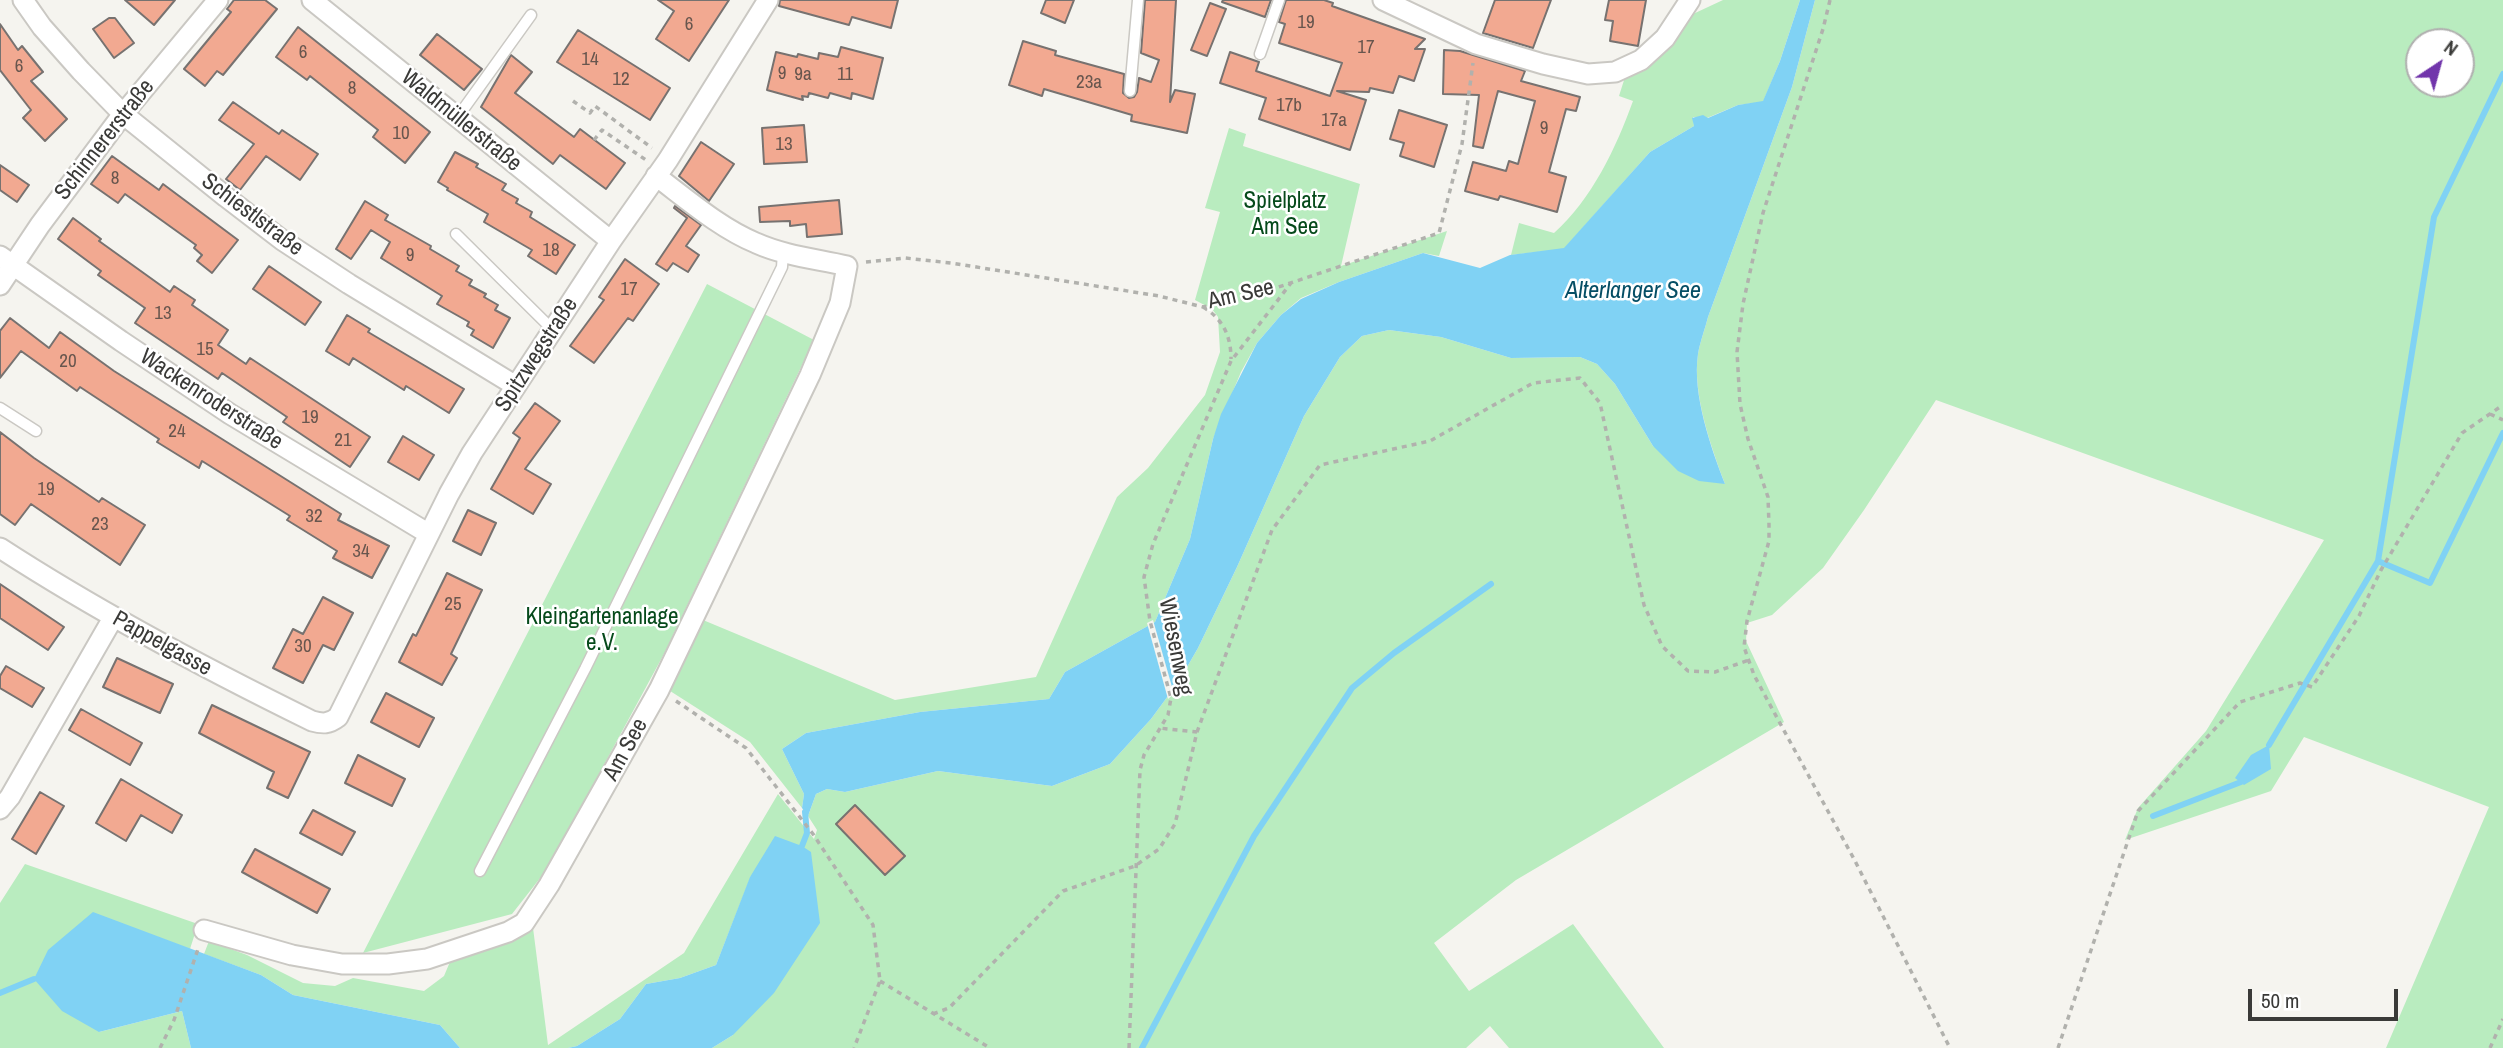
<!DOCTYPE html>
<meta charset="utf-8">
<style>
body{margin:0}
#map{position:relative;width:2503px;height:1048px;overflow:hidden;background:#f5f4ef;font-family:"Archivo Narrow",sans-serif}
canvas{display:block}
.north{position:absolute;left:2405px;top:28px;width:70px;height:70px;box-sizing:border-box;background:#fff;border:2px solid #b0b0af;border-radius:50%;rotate:36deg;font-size:19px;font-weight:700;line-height:28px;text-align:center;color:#3a3a38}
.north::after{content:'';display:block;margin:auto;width:24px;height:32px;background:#7135ab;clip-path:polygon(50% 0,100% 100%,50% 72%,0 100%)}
.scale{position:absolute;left:2248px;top:989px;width:150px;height:32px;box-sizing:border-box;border:4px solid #3a3a38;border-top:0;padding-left:9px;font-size:21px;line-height:24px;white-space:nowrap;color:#3a3a38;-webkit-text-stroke:5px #fff;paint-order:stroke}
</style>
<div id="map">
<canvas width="2503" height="1048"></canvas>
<div class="north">N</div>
<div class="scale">50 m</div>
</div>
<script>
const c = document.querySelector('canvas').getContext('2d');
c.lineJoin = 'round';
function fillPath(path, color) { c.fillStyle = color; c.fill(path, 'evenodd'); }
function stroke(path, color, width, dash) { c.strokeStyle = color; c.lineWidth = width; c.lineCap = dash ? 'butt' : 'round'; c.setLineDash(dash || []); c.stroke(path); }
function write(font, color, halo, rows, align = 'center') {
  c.font = font + ' "Archivo Narrow",sans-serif'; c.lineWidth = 5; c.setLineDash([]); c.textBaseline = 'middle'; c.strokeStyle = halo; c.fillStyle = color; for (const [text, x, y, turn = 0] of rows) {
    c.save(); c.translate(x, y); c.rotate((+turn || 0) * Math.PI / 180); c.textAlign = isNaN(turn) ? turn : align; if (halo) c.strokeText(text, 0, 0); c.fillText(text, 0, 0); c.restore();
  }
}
fillPath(new Path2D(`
 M1723,0H1800L1780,61L1763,102L1738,105L1707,118L1693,117L1694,126L1650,152L1564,249L1511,255L1519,223L1554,233C1592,199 1616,148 1633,101L1619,96L1625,77L1658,55L1693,14Z
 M1815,0H2503V1048H2386L2489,807L2304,737L2271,791L2125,840L2138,808L2206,731L2324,540L1936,400L1864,510L1823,568L1772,615L1747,623L1746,641L1784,722L1516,880L1434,943L1469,991L1573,924L1664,1048H1509L1490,1026L1466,1048H712L733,1035L751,876L716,965L680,978L646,984L620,1019L577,1046L568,1048H460L440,1025L293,995L261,975L204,954L209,941L247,955L303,983L335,986L353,978L424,991L444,976L452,957L532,920L548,1045L684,953L778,794L814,839L817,830L808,816L816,794L827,789L845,792L938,771L1052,786L1110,764L1151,719L1179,681L1198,648L1237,567L1304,416L1340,357L1362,336L1389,330L1441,337L1511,358L1580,357L1597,364L1615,384L1653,446L1725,484C1711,447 1692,393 1698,354C1700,342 1705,329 1708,317L1792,87ZM2419,42H2461V84H2419Z
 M1229,128L1246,134L1243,146L1360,184L1341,266L1447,231L1439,256L1423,253L1339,282L1301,298L1281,315L1257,343L1241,372L1213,439L1190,539L1155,622L1065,672L1049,699L920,712L806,733L782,749L804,794L802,808L750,742L667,689L703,620L895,700L1036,677L1117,497L1148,468L1205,395L1220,352L1218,317L1212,309L1195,300L1220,212L1205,208Z
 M707,284L814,340L665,652L548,868L512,914L363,953Z
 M25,864L198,924L190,949L93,913L99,1032L182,1011L191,1048H0V903Z`), '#b9ecbf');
fillPath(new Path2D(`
 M1800,0H1815L1792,87L1708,317C1705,329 1700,342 1698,354C1692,394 1711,448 1725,484L1699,481L1678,471L1653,446L1615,384L1597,364L1580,357L1511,358L1441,337L1389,330L1362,336L1340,357L1304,416L1237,567L1198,648L1179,681L1151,719L1110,764L1052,786L938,771L845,792L827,789L816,794L808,816L802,808L804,794L782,749L806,733L920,712L1049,699L1065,672L1155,622L1190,539L1213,439L1221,414L1257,343L1281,315L1301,299L1339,282L1423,253L1480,268L1510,255L1564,248L1650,152L1694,126L1692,118L1703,115L1708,118L1738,105L1763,101L1780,61Z
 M2269,745L2271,769L2244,785L2235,778L2251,755Z
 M775,836L802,846L811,852L820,923L774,993L733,1035L712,1048H568L577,1046L620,1019L646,984L680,978L716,965L750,877Z
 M93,912L261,975L293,995L440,1025L460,1048H191L182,1011L99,1032L62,1011L34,979L48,950Z`), '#80d2f4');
fillPath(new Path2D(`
 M1153,620L1174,694L1168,699L1147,623Z`), '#f5f4ef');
stroke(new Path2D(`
 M2378,561L2430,583L2503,433
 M2269,745L2378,561L2434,217L2503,74
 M2153,816L2241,782
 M802,846L807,833L805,812
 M0,993L34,979
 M1142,1048L1254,836L1352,688L1394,653L1491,584`), '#80d2f4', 6);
const building = new Path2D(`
 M125,0H175L154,25Z
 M234,0H265L277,9L223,75L217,71L205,86L184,69L231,12L227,9Z
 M658,0H729L689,61L656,39L674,11Z
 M780,0H898L891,28L852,17L849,25L779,6Z
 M1046,0H1074L1065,23L1041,13Z
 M1145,0H1176L1170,102L1175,90L1195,94L1187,133L1131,121L1132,115L1044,89L1042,96L1009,85L1023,41L1056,51L1055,55L1124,74L1123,93L1129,98L1134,97L1137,92L1139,78L1151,82L1159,60L1141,53Z
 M1223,0H1271L1265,17L1222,2Z
 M1286,0H1324L1333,3L1332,6L1425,39L1415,49H1425L1414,81L1399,76L1393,93L1370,88L1369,92L1337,91L1366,100L1350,150L1259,119L1266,98L1220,83L1230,52L1259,62L1256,71L1330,96L1342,63L1279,43L1285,24L1279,22Z
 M1495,0H1551L1533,48L1483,33Z
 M1609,0H1646L1638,46L1610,41L1613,21L1605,20Z
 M1210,3L1226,9L1207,56L1191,50Z
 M109,18H115L134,43L114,58L93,29Z
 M0,24L18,50L22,46L43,72L31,81L67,119L45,141L23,118L31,110L0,70Z
 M298,27L430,132L405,163L373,137L378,130L310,76L307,80L276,57Z
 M578,30L670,88L650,120L557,62Z
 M437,34L482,69L464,90L420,55Z
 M841,47L883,58L873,99L852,93L851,99L830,93L828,98L809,93L808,97L802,96L803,100L767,90L776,52L797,57L798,54L818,59L819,53L838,57Z
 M1444,50L1460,51L1525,71L1521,81L1580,97L1576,111L1566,109L1549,172L1566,177L1557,212L1500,196L1498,200L1465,191L1473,162L1506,171L1509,161L1518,164L1535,101L1498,91L1483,148L1473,146L1479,95L1443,94Z
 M511,55L532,72L515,93L574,137L580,129L625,163L606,189L560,155L553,164L481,107Z
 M233,102L279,134L282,130L318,154L300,180L266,156L240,190L226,179L254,144L219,120Z
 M1399,110L1447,125L1434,167L1400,156L1404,143L1390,139Z
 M804,125L807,162L764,164L762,128Z
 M701,142L734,164L709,201L679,176Z
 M455,152L478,164L476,167L506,184L502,190L518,199L516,203L532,212L530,217L575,245L556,274L528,256L532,250L484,222L488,214L447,190L448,188L438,182Z
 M112,156L159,190L163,184L238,240L212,273L197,261L202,255L194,248L196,245L125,194L118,203L91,184Z
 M0,165L29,185L17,202L0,190Z
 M839,200L842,234L807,237L806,224L790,226V221L760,222L759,207Z
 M365,201L388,215L385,220L431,246L430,249L459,266L456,271L472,280L469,285L486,294L484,297L498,305L495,310L510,318L493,348L471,335L474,330L467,326L469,322L437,304L442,296L381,258L390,242L371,230L351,259L336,249Z
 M675,206L701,225L686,246L699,255L688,272L673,263L667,271L656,264L687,218L674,208Z
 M73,218L101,239L99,241L170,292L174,286L195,300L192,305L228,330L218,345L246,364L250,358L370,437L350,467L283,422L287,417L222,373L218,379L135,323L145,308L98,275L101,271L58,239Z
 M625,259L659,284L633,321L628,318L594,363L570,346L604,300L599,297Z
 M269,266L321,302L305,325L253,289Z
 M347,315L370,329L368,332L464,389L449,413L406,386L404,390L353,358L349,365L326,351Z
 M10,318L49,348L60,332L114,371L341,514L338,520L389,546L372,578L333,558L337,551L287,520L290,516L202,461L199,468L157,442L159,439L80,387L77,391L21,351L0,378V331Z
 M535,403L560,421L525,469L551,484L533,514L491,489L520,438L513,433Z
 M0,432L34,458L99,502L102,498L145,525L120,565L31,504L15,525L0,514Z
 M403,436L434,455L419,480L388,462Z
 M468,510L496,523L481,555L453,541Z
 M447,573L482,590L451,654L457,658L442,685L399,662L413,634L416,636Z
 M0,584L64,627L48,650L0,618Z
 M323,597L353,613L334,650L323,645L303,683L273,668L293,629L303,634Z
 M117,658L173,684L160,713L103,687Z
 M6,666L44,688L32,707L0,688V676Z
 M386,693L434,718L419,747L371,722Z
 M212,705L310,752L288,798L267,788L274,772L199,733Z
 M81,709L142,743L130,765L69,730Z
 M358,755L405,779L392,806L345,783Z
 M121,779L182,815L172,833L141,815L126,841L96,823Z
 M40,792L64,806L36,854L12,839Z
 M855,805L905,856L885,875L836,824Z
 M313,810L355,832L342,855L300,833Z
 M255,849L330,889L317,913L242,872Z`);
fillPath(building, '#f2a991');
stroke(building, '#777270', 2);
const lane = new Path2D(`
 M1260,54L1279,0
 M1130,91L1138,0
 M457,118L531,15
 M456,234L553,330
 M0,408L36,431
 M480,871L585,669L782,267L783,253`);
const street = new Path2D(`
 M23,0L42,27L81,71L123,114L226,197L282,240L349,284L516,386
 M312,0L611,241
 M1383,0L1476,44L1543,64L1588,74L1615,72L1641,60L1665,38L1690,0
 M0,256L121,341L230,414L429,534
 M0,285L40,225L123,114L218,0
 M0,548C100,613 204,668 312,721C323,724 329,724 338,717L449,494L472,453L611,241L668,160L768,0
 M0,809L10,797L113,618
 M204,930L292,955L342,964H388L427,959L508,932L524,923L549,885L659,690L810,375L840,303L847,266C817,259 785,256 756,243C720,228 688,200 656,176`);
stroke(lane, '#cac8c3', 13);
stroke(street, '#cac8c3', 23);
stroke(new Path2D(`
 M1830,0L1823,29L1763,213L1743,304L1737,352L1740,404L1748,439L1768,497L1769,525V541L1747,621L1744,647L1754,675L1769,703L1854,859L1950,1048
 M573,101L590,113L595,106L652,148
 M594,140L602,130L646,160
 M866,262L905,258L951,263L1159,296L1203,307L1249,297L1439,233L1462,144L1473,63
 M1203,307C1223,319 1231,336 1231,359
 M2490,414L2503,420
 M676,701L746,748L813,834L873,925L880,981L854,1048
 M1197,732L1272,530L1320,465L1430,441L1533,383L1580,378L1600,403L1644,605L1662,646L1688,671L1715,672L1749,660
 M880,981L990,1048
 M933,1014L949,1008L1063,891L1135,866L1159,849L1175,824L1197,732L1159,728
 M160,1048L174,1020L198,949
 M1129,1048L1140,770L1144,755L1168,715L1171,698L1150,621L1144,577L1153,544L1231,361L1291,283
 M2058,1048L2138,811L2240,702L2300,683L2312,687L2359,616L2381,570L2462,433L2503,405
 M2490,1048L2503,1019`), '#b1b1ad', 3.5, [5, 5]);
stroke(lane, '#fff', 10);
stroke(street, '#fff', 19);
write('19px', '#68564e', null, [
 ["19",1306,23],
 ["6",689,25],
 ["17",1366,48],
 ["6",303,53],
 ["14",590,60],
 ["6",19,67],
 ["9",782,74],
 ["9a",803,75],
 ["11",845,75],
 ["12",621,80],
 ["23a",1089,83],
 ["8",352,89],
 ["17b",1289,106],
 ["17a",1334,121],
 ["9",1544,129],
 ["10",401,134],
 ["13",784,145],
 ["8",115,179],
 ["18",551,251],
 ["9",410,256],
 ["17",629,290],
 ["13",163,314],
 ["15",205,350],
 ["20",68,362],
 ["19",310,418],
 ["24",177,432],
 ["21",343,441],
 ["19",46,490],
 ["32",314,517],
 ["23",100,525],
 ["34",361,552],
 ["25",453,605],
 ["30",303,647]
]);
write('23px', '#3a3a38', '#fff', [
 ["Waldmüllerstraße",461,121,39],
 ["Schinnererstraße",105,140,-52],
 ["Schiestlstraße",252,215,37],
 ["Am See",1241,295,-13],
 ["Spitzwegstraße",537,355,-57],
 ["Wackenroderstraße",211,400,33],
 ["Pappelgasse",162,644,29],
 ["Wiesenweg",1175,647,79],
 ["Am See",626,750,-61]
]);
write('23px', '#064a1b', '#fff', [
 ["Spielplatz",1285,202],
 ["Am See",1285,228],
 ["Kleingartenanlage",602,618],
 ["e.V.",602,644]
]);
write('italic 24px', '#054e65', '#fff', [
 ["Alterlanger See",1633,292]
]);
</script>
